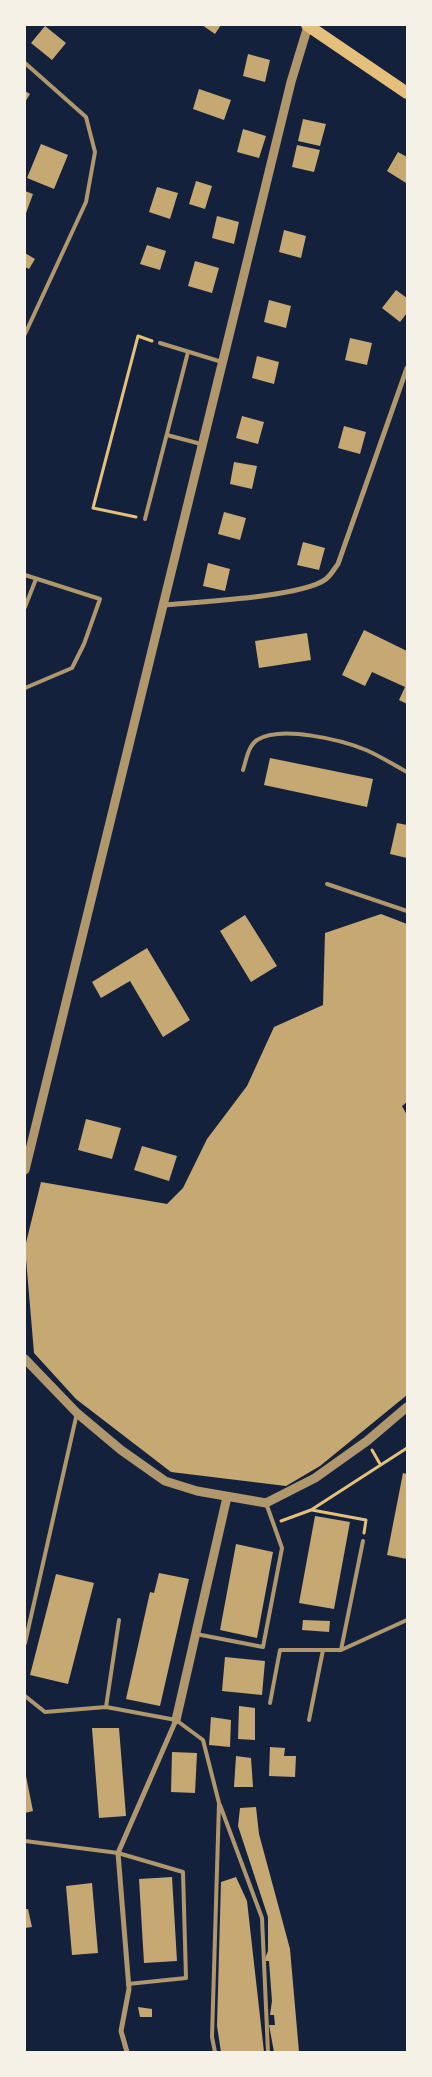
<!DOCTYPE html>
<style>
body{margin:0}
#map{position:relative;width:432px;height:2077px;overflow:hidden;background:#14213d;font-family:"IBM Plex Sans",sans-serif}
canvas{display:block}
.frame{position:absolute;inset:0;border:26px solid #f6f1e7;pointer-events:none}
</style>
<div id="map">
<canvas width="432" height="2077"></canvas>
<div class="frame"></div>
</div>
<script>
const c = document.querySelector('canvas').getContext('2d');
c.lineJoin = 'round';
function fillPath(path, color) { c.fillStyle = color; c.fill(path, 'evenodd'); }
function stroke(path, color, width, dash) { c.strokeStyle = color; c.lineWidth = width; c.lineCap = dash ? 'butt' : 'round'; c.setLineDash(dash || []); c.stroke(path); }
fillPath(new Path2D(`
 M202,25H221L215,34Z
 M45,26L66,43L52,60L31,43Z
 M248,54L270,60L265,82L243,76Z
 M199,89L231,100L224,120L193,109Z
 M25,91L30,94L25,102Z
 M303,119L326,124L320,146L298,141Z
 M243,129L266,136L259,158L237,152Z
 M41,144L68,155L54,189L27,178Z
 M297,145L320,150L314,172L292,167Z
 M398,152L407,157L406,183L387,171Z
 M196,181L212,186L205,209L189,204Z
 M157,187L178,193L170,219L149,212Z
 M25,191L33,194L25,216Z
 M217,216L239,222L234,244L212,238Z
 M284,230L306,236L301,258L279,252Z
 M147,245L166,251L160,270L140,264Z
 M25,253L35,259L29,269L25,267Z
 M195,261L219,268L212,293L188,286Z
 M396,290L407,298V313L400,322L382,308Z
 M269,300L291,306L286,328L264,322Z
 M350,338L372,343L367,365L345,360Z
 M257,356L279,362L274,384L252,378Z
 M242,416L264,422L258,444L236,438Z
 M344,426L366,432L360,454L338,448Z
 M234,462L257,466L252,489L230,484Z
 M224,512L246,518L240,540L218,534Z
 M303,542L325,548L319,570L297,565Z
 M208,563L230,569L225,591L203,586Z
 M364,630L407,651V704L399,700L405,687L372,672L365,686L342,675Z
 M307,633L311,660L259,668L255,641Z
 M270,758L373,779L367,807L264,785Z
 M397,823L407,825V858L390,854Z
 M381,914L407,924V1102L402,1106L407,1115V1395L320,1466L286,1486L171,1472L76,1399L34,1353L25,1247L41,1182L167,1204L183,1188L207,1139L247,1086L274,1027L323,1005L325,933Z
 M245,915L277,966L251,982L220,931Z
 M147,948L190,1020L163,1037L130,981L101,998L92,982Z
 M86,1119L121,1128L112,1159L78,1150Z
 M142,1146L177,1156L169,1181L134,1170Z
 M403,1473L407,1474V1559L387,1555Z
 M315,1516L350,1522L334,1609L299,1603Z
 M236,1544L273,1552L257,1638L220,1630Z
 M159,1573L189,1579L160,1706L126,1699L150,1592L154,1593Z
 M56,1574L94,1583L68,1684L30,1675Z
 M303,1620L330,1621L329,1632L302,1630Z
 M225,1657L265,1661L262,1695L222,1691Z
 M239,1706L255,1708V1740L238,1739Z
 M211,1717L231,1720L230,1747L209,1745Z
 M92,1728H119L126,1816L99,1818Z
 M270,1747L285,1748L284,1756H296L295,1777L269,1776Z
 M172,1752L197,1753L195,1793L171,1792Z
 M236,1756L251,1758L253,1787H234Z
 M25,1771L33,1811L25,1813Z
 M256,1807L259,1834L290,1949L299,2052H274L269,2025H275L274,2015H270L272,2001L269,1961H264L268,1951V1917L238,1826L240,1808Z
 M172,1877L177,1961L144,1963L139,1879Z
 M236,1877L247,1901L264,2052H221L217,2026L221,1882Z
 M92,1883L98,1953L72,1955L66,1886Z
 M25,1909H28L32,1927L25,1928Z
 M138,2007L152,2009V2017H140Z`), '#c6a872');
stroke(new Path2D(`
 M136,517L93,508L138,336L152,341
 M372,1450L380,1464
 M312,1510L366,1520L364,1533
 M281,1521L311,1510L407,1448`), '#e5c07b', 3);
stroke(new Path2D(`
 M25,63L86,117L95,152L86,202L25,334
 M160,343L222,362
 M167,435L201,444
 M145,519L188,352
 M25,575L100,599L84,644L72,668L25,688
 M25,607L36,579
 M243,770C246,761 248,746 257,740C281,725 342,740 366,750C380,756 394,765 407,772
 M327,884L407,911
 M196,1634L263,1647L282,1548L266,1503
 M25,1643L77,1413
 M341,1650L363,1541
 M25,1696L45,1712L106,1707L176,1720L203,1740L219,1803L212,2037L215,2052
 M270,1703L280,1650H341L407,1620
 M106,1707L119,1620
 M309,1720L323,1650
 M220,1805L262,1918L268,2052
 M25,1841L118,1853L183,1872L186,1978L128,1984`), '#b1986c', 4);
stroke(new Path2D(`
 M163,605C196,602 303,597 326,579C331,575 334,569 338,564L407,368
 M127,2052L121,2031L129,1989L118,1853L176,1720`), '#b1986c', 5);
stroke(new Path2D(`
 M25,1170L291,82L308,26
 M25,1359L77,1413L121,1450L165,1481L197,1491L266,1503L315,1478L367,1441L407,1407
 M176,1720L227,1497`), '#b1986c', 9);
stroke(new Path2D(`
 M307,25L407,93`), '#e5c07b', 12);
</script>
